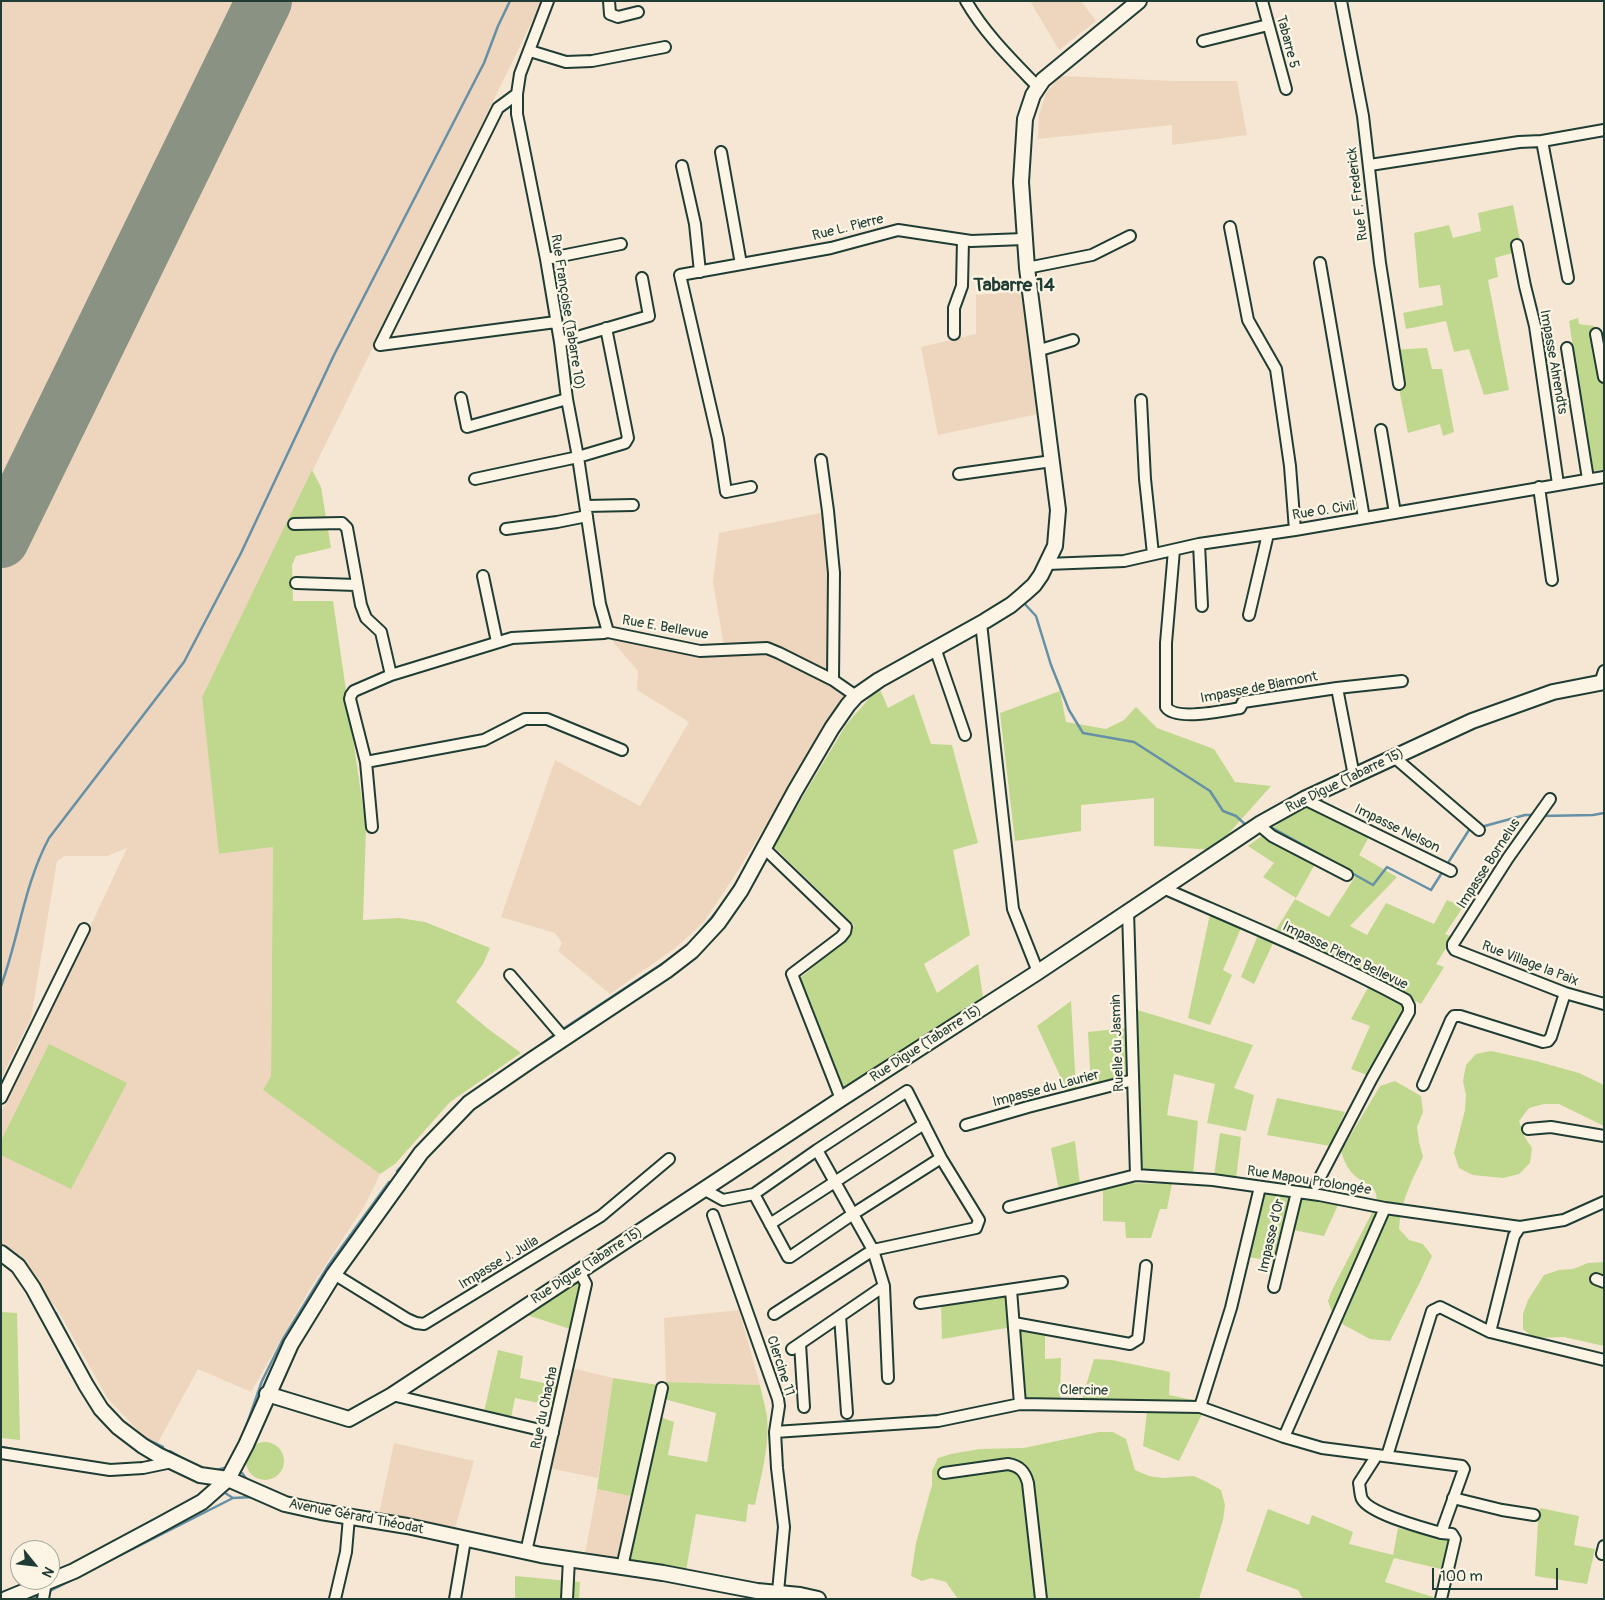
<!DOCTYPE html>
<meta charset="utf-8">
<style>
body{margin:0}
#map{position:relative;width:1605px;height:1600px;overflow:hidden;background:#f5e7d3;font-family:Pangolin,sans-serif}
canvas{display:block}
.frame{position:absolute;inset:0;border:2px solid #1f3d34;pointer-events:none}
.north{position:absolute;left:10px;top:1540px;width:50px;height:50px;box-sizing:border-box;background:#fcf5e5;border:1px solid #a4ab9e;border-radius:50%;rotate:119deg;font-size:14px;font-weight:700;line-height:20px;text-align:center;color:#1f3d34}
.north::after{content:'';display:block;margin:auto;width:18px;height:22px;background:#1f3d34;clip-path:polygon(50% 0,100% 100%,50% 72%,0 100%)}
.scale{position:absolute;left:1432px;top:1568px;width:126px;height:22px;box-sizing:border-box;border:2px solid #1f3d34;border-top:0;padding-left:6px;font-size:15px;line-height:18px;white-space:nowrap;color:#1f3d34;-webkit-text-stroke:4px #fcf5e5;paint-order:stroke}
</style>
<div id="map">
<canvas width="1605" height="1600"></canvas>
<div class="frame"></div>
<div class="north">N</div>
<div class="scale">100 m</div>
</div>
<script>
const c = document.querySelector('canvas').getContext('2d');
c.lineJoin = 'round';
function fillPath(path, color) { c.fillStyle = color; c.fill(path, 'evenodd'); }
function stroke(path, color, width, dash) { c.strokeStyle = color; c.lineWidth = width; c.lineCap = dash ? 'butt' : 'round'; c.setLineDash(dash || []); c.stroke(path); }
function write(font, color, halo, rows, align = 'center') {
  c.font = font + ' Pangolin,sans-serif'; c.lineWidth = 4.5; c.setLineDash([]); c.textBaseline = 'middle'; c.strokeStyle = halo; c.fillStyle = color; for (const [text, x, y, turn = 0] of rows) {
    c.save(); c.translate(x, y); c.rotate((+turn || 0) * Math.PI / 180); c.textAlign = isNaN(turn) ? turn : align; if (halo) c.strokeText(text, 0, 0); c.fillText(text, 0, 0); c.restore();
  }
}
fillPath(new Path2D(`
 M1,1H542L202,697L220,854L273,847L271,1076L263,1090L380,1174L365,1205L311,1287L251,1392L198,1369L155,1448L108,1399L56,1307L1,1248V1112L40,1034L127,848L107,856H65L57,861L31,1018L1,1079Z
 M1030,1H1081L1096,21L1059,50Z
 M1061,76L1174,81H1237L1247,135L1172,145V125L1038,139L1039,115L1046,93Z
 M1021,291L1038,414L938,435L921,347L976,334V295Z
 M826,512L833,558L831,681L849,692L842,699L739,869L704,922L675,948L610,994L558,951L562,943L555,933L501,917L555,760L640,806L689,722L637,690L638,671L609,637L699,657L725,653L713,582L719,533Z
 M739,1310L760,1385L666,1382L664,1318Z
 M571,1368L613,1378L598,1478L548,1468Z
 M394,1443L474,1461L455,1528L379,1514Z
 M597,1489L635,1497L621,1559L585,1554Z`), '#edd6bd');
fillPath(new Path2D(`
 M1513,205L1522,250L1495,258L1498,277L1488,280L1509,390L1484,395L1469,349L1454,352L1446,321L1406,329L1403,313L1443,305L1440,285L1419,288L1414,233L1449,225L1453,238L1481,231L1478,213Z
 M1578,318L1579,324L1594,326L1599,363L1604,362V470L1592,471L1569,321Z
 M1427,348L1432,369H1442L1454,432L1443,436L1440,424L1408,433L1391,350Z
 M312,470L321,487L331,548L296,556L292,565L293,601H333L366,828L363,920L399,918L425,922L490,948L483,964L456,1002L487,1028L521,1053L450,1102L395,1164L380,1174L263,1090L271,1076L273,847L219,854L202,697Z
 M879,687L888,708L914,694L931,744L952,745L978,843L953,850L970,935L924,964L937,993L978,964L983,997L844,1090L800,978L848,938L854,925L773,846L846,725Z
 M1060,691L1066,722L1106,729L1124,720L1136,707L1157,728L1214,749L1235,782L1271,786L1214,850L1154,846V798L1081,805V831L1015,841L1000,713Z
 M1304,805L1371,833L1359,855L1397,877L1350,926L1367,935L1386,903L1434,924L1447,900L1463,907L1445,934L1453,937L1436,964L1444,967L1421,1004L1360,972L1274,933L1295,899L1329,917L1355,877L1319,857L1296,898L1263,877L1274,863L1248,846Z
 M1210,914L1241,928L1223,970L1232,975L1210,1025L1188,1018Z
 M1258,935L1274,941L1254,984L1241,977Z
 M1370,984L1405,1002L1407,1007L1367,1075L1351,1069L1370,1026L1351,1019Z
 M1071,1001L1076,1089L1067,1091L1037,1026Z
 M1134,1009L1253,1045L1234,1088L1254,1095L1246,1131L1207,1123L1215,1084L1174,1074L1167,1115L1198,1121L1193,1175L1137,1172Z
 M1127,1028L1126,1077L1091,1086L1088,1032Z
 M49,1044L127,1083L71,1189L1,1155V1141Z
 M1491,1051L1536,1061L1579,1073L1604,1085V1126L1559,1104H1544L1529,1108L1519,1121L1524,1136L1532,1148L1530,1163L1519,1174L1503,1178L1473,1175L1459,1168L1454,1153L1465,1110L1466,1095L1463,1081L1466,1065L1476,1054Z
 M1395,1081L1421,1096L1423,1112L1417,1127L1419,1142L1423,1157C1412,1180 1400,1203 1399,1229L1409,1240L1423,1244L1432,1256L1419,1284L1390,1341L1370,1339L1344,1325L1333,1315L1328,1301L1333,1288L1376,1205C1380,1185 1365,1185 1355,1176C1347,1168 1344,1161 1341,1151L1380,1086Z
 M1277,1098L1345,1112L1330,1146L1267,1135Z
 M1220,1133L1241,1137L1236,1179L1214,1176Z
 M1075,1141L1080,1185L1059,1191L1051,1148Z
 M1129,1183L1172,1184L1167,1209H1160L1151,1238H1126L1125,1222L1103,1221V1189Z
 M1262,1193L1338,1205L1324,1236L1293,1230L1283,1263L1248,1257Z
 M1604,1262V1346L1564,1337L1534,1338L1523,1329V1314L1528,1300L1544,1275L1559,1270L1573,1269L1588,1263Z
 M575,1280L580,1283L570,1329L524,1314Z
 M1007,1294L1012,1327L942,1339L941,1304Z
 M1,1312L17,1313L20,1440L1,1438Z
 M1018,1329L1045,1332V1359L1061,1358L1060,1403L1023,1398Z
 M498,1350L523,1356L520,1378L558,1386L553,1406L515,1398L511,1418L484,1412Z
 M1094,1359L1112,1360L1170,1372L1169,1395L1193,1400L1202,1414L1179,1461L1143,1446L1147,1412V1400L1082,1399Z
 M613,1378L658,1385L635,1497L597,1489Z
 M666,1382L760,1385C762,1395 765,1406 767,1416C770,1445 761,1476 755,1505L748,1504L746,1522L696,1514L686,1571L630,1562L660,1417L674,1422L668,1455L707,1462L716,1413L664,1399Z
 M1099,1432H1113L1126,1439L1135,1470L1149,1476L1163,1478L1194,1476L1207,1482L1221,1490L1225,1505L1223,1520L1199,1599H958L946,1582L931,1578L922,1581L911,1576L916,1543L932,1485V1471L938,1458L951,1454L980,1449L1024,1448Z
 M246 1461a19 19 0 1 1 38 0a19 19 0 1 1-38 0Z
 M1540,1508L1579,1516L1574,1545L1595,1549L1587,1584L1535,1576L1538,1522Z
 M1268,1509L1309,1525L1312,1515L1353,1532L1349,1544L1393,1555L1398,1528L1449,1541L1441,1569L1394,1558L1385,1582L1433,1597V1599H1303L1298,1590L1246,1571Z
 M515,1576L580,1582L579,1599H515Z`), '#c0d78e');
stroke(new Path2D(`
 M1022,601L1036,616L1051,665L1069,710L1083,733L1134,742L1210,791L1223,811L1236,816L1247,826
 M1542,816L1593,815L1604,813
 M1267,825L1339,865
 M1481,827L1525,815H1534
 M1446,866L1469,830L1473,829
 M1350,872L1373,885L1387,867L1431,890L1443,871
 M690,943L723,904L741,876
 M1,986C19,937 24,885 49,838L184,662L241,553L334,355L484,63L498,26L510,1
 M563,1029L677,954
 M531,1052L554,1035
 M397,1171L412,1155
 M37,1309L68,1369
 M56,1313L71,1343
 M69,1370L96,1414L104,1422
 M140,1436L163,1447
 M1,1447L88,1462
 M238,1447L248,1421L262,1381L283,1339L328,1266L389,1182
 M170,1451L192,1464
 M213,1471L224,1468
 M242,1473L249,1482
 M222,1491L233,1498L253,1497
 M50,1591L233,1498
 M32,1599L38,1596`), '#6590a5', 2.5);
stroke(new Path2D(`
 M1,540L264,1`), '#8a9284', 56);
const street = new Path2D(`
 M548,1L520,74L517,94V114L546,259L560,342L567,399L578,457L600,604L608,632
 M609,1L610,14L618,17L638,12
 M966,1C985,34 1012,60 1038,87
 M1262,1L1286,89
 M1341,1L1363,116L1380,263L1399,384
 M1203,41L1268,25
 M530,51L566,62L592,61L665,47
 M1542,141L1604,130
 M721,152L741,264
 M1370,165L1519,142L1542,141L1568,278
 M682,166L695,224L700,272
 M1230,227L1248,320L1276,369L1290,466L1295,530
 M1517,245L1525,286L1535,326L1558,484
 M546,259L621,244
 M1320,263L1364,518
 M1027,268L1092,255L1130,236
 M954,334V308L962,286L963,240
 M1596,334L1604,377
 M560,342L649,316L642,278
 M380,345L498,108L517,94
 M380,345L556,322
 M1567,348L1588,479
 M1037,351L1073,340
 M461,398L467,427L567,399
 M1141,400L1145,479L1153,554
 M1381,430L1395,513
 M821,460L828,511L834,573L833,680
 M959,474L1052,461
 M475,479L578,457L625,443L628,438L606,328
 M751,487L726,492L718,439L680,275L831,248L898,230L971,241L1024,239
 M1539,487L1552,580
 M586,506L633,505
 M294,524L342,523L347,528L361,605L366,618L381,632L391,675
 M506,529L557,522L587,516
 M1199,544L1202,606
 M1174,550L1166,643V707C1175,721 1224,711 1240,708L1243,702L1337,688L1354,776
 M1047,564L1124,561L1199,544L1295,530L1604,477
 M483,576L497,642
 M296,583L356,585
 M1249,615L1268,534
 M981,623L1013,909L1038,972
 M935,648L965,735
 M1600,683L1604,671
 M1337,688L1402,681
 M1394,757L1479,830
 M366,762L484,740L525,719H547L622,750
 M1304,799L1451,871
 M1550,799L1508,858L1453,944V947L1455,950L1565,993L1604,1004
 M1259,825L1272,836L1347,875
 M372,827L366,762L350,699L351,695L354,691L391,675L512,638L604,633L608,632L700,651L767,648L779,653L833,680L856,696
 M764,848L846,927L845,932L841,937L792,974L841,1099
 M1163,888C1245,924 1328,958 1406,1000L1409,1006V1012L1372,1078L1316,1185
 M1128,911L1136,1175
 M510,975L564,1038
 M1423,1085L1451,1020L1454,1016H1460L1543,1042L1548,1041L1551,1037L1565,993
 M1,1098L84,929
 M966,1125L1028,1107L1133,1080
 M1528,1129L1551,1127L1604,1136
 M817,1150L873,1250L884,1286L888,1378
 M705,1190L723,1200L754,1194L817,1150L907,1091L941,1158L853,1214L790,1257H788L754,1194
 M1009,1207L1136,1175L1213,1180L1319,1195L1385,1208L1520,1227L1564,1220L1604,1202
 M713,1215L778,1399L779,1406L775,1432L777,1468L784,1527L778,1592
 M770,1224L924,1124
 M334,1274L407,1319L416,1323L424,1324L601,1216L669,1159
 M1596,1279L1604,1282
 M1274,1287L1297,1192
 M1011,1290L1020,1404
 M920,1303L1062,1282
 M774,1314L873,1250L976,1228L979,1220L941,1158
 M840,1316L847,1413
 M1014,1323L1130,1344L1138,1339L1146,1266
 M1490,1332L1604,1360
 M800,1344L804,1407
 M792,1349L884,1286
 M392,1395L553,1433
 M1200,1407L1231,1308L1260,1187
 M775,1432L938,1421L1020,1404L1200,1407L1284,1437L1322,1448L1462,1466L1464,1469L1441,1533L1452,1534L1455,1539L1441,1599
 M1284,1437L1385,1208
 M1,1453L110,1470L143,1468L172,1462
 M1377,1455L1359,1483C1360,1488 1360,1495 1362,1499C1370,1514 1424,1528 1441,1533
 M1387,1456L1432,1311L1440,1307L1490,1332L1514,1236L1520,1227
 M944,1473L1008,1464C1020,1466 1025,1472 1028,1483L1041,1599
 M1453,1498L1502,1510L1534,1515
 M1604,1546L1602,1554H1604
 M526,1552L586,1284L579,1271
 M622,1567L662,1388
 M43,1599L46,1582
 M335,1599L346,1552L349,1517
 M455,1599L465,1540
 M567,1599L569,1559`);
const secondary = new Path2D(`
 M1,1253L18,1266L33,1288L86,1385L101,1409L118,1427L143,1446L158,1455L200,1475L228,1479L285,1504L321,1512L407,1526L541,1555L663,1573L757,1591L800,1595L818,1599
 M267,1394L349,1419L392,1395L841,1099L1038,972L1261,823L1304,799L1472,721L1553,692L1604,682
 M6,1599L74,1571L160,1525L202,1502L228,1479L246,1445L291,1344L334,1274L421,1153L469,1103L533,1059L666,971L692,951L718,923L741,890L795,791L832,728L848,705L856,696L879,680L985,621L1011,605L1024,594L1034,585L1041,575L1055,546L1058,510L1027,268L1021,182L1025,119L1033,95L1043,80L1139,1`);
stroke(street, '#1f3d34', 14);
stroke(secondary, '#1f3d34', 18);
stroke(street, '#fcf5e5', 10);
stroke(secondary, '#fcf5e5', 14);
write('14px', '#1f3d34', '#fcf5e5', [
 ["Tabarre 5",1287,42,75],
 ["Rue F. Frederick",1358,194,-97],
 ["Rue L. Pierre",848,228,-14],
 ["Rue Françoise (Tabarre 10)",567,312,81],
 ["Impasse Ahrendts",1553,362,80],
 ["Rue O. Civil",1324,511,-9],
 ["Rue E. Bellevue",665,628,10],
 ["Impasse de Biamont",1259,688,-11],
 ["Rue Digue (Tabarre 15)",1345,781,-26],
 ["Impasse Nelson",1397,829,26],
 ["Impasse Bornelus",1489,864,-57],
 ["Impasse Pierre Bellevue",1345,956,26],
 ["Rue Village la Paix",1530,964,21],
 ["Ruelle du Jasmin",1118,1043,-92],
 ["Rue Digue (Tabarre 15)",926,1044,-33],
 ["Impasse du Laurier",1046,1089,-15],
 ["Rue Mapou Prolongée",1309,1181,9],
 ["Impasse d'Or",1272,1236,-77],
 ["Impasse J. Julia",499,1263,-31],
 ["Rue Digue (Tabarre 15)",587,1266,-33],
 ["Clercine 11",780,1366,72],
 ["Clercine",1084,1391,1],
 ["Rue du Chacha",545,1408,-78],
 ["Avenue Gérard Théodat",356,1517,11]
]);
write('bold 19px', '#1f3d34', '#fcf5e5', [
 ["Tabarre 14",1014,286]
]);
</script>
